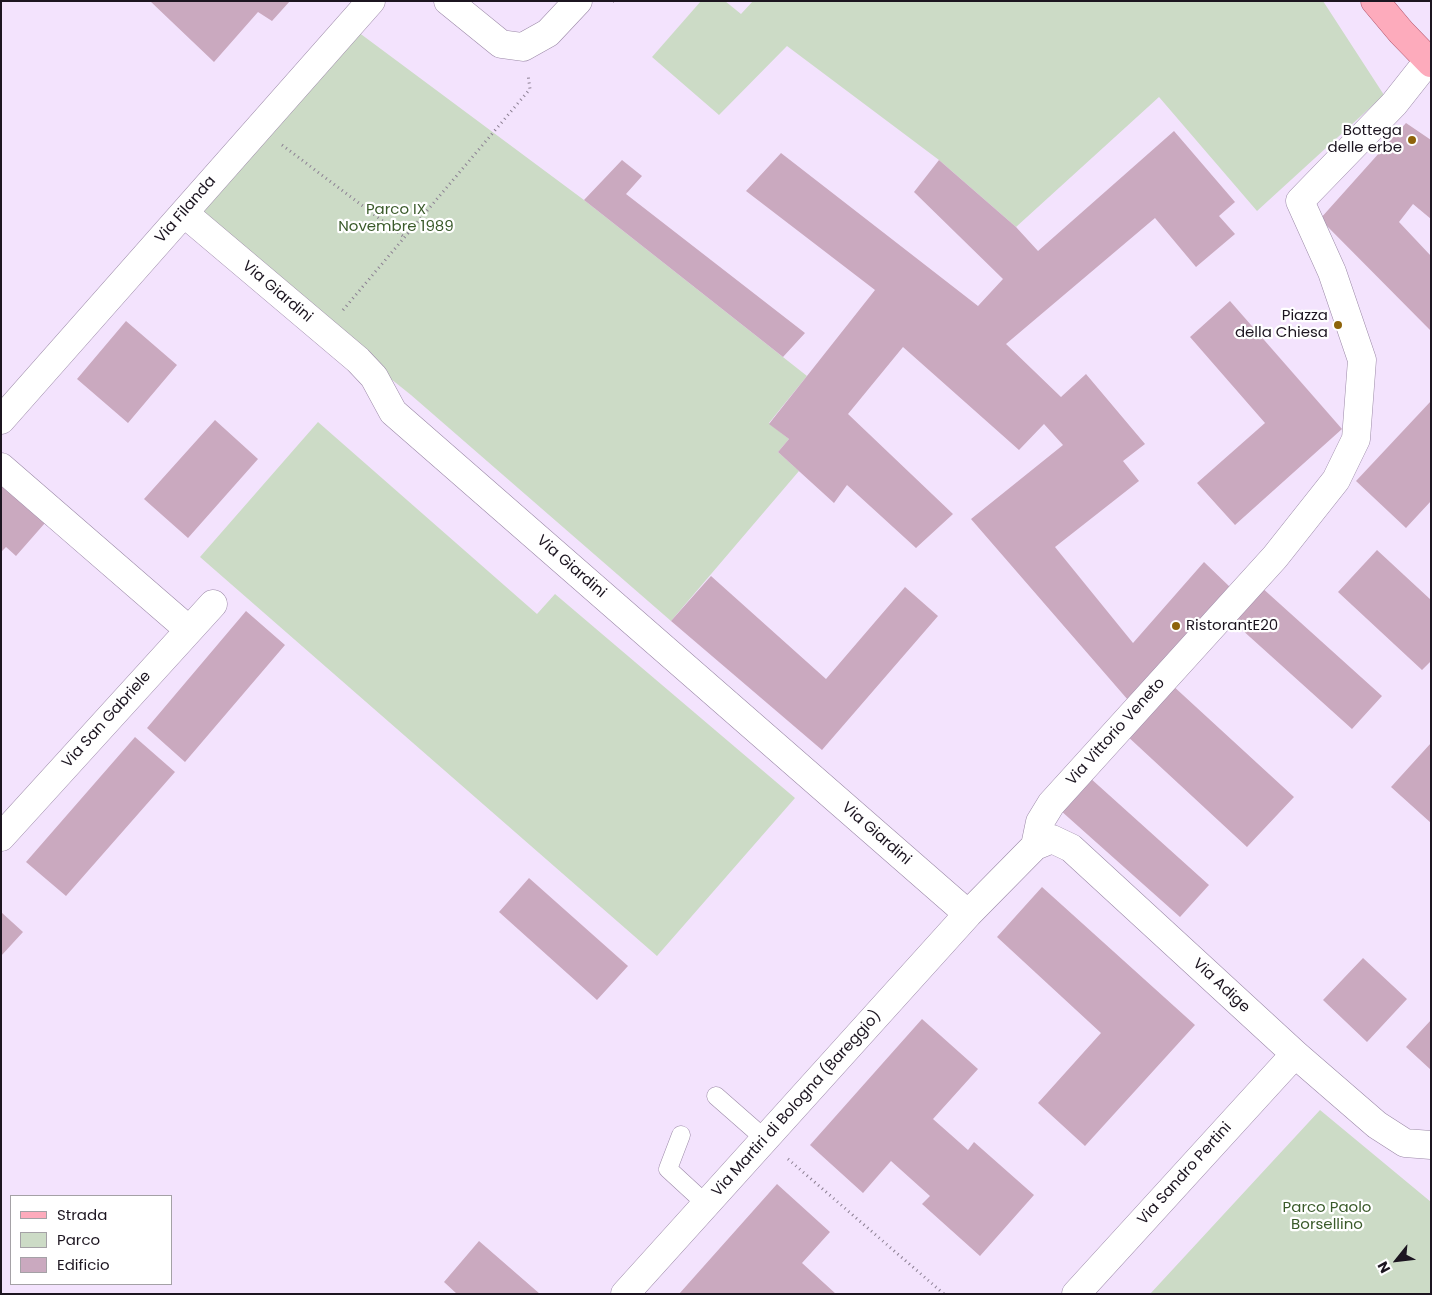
<!DOCTYPE html>
<style>
body{margin:0}
#map{position:relative;width:1432px;height:1295px;overflow:hidden;background:#f3e3fd;font-family:Poppins,sans-serif}
canvas{display:block}
.frame{position:absolute;inset:0;border:2px solid #1c1520;pointer-events:none}
.legend{position:absolute;left:10px;top:1195px;width:162px;height:90px;box-sizing:border-box;background:#fff;border:1px solid #a4a1a6;margin:0;padding:6px 9px;list-style:none;font-size:15px;color:#1c1520}
.legend li{display:flex;align-items:center;gap:10px;height:25px}
.legend b{width:25px;border:1px solid #a4a1a6}
.north{position:absolute;left:1372px;top:1235px;width:50px;height:50px;-webkit-text-stroke:4px #fff;paint-order:stroke;rotate:241deg;font-size:14px;font-weight:700;line-height:20px;text-align:center;color:#1c1520}
.north::after{content:'';display:block;margin:auto;width:18px;height:22px;background:#1c1520;clip-path:polygon(50% 0,100% 100%,50% 72%,0 100%)}
</style>
<div id="map">
<canvas width="1432" height="1295"></canvas>
<div class="frame"></div>
<ul class="legend">
<li><b style="height:6px;background:#fdabbc"></b>Strada</li>
<li><b style="height:14px;background:#ccdbc6"></b>Parco</li>
<li><b style="height:14px;background:#caa9bf"></b>Edificio</li>
</ul>
<div class="north">N</div>
</div>
<script>
const c = document.querySelector('canvas').getContext('2d');
c.lineJoin = 'round';
function fillPath(path, color) { c.fillStyle = color; c.fill(path, 'evenodd'); }
function stroke(path, color, width, dash) { c.strokeStyle = color; c.lineWidth = width; c.lineCap = dash ? 'butt' : 'round'; c.setLineDash(dash || []); c.stroke(path); }
function write(font, color, halo, rows, align = 'center') {
  c.font = font + ' Poppins,sans-serif'; c.lineWidth = 4.5; c.setLineDash([]); c.textBaseline = 'middle'; c.strokeStyle = halo; c.fillStyle = color; for (const [text, x, y, turn = 0] of rows) {
    c.save(); c.translate(x, y); c.rotate((+turn || 0) * Math.PI / 180); c.textAlign = isNaN(turn) ? turn : align; if (halo) c.strokeText(text, 0, 0); c.fillText(text, 0, 0); c.restore();
  }
}
fillPath(new Path2D(`
 M701,1H725L741,14L753,1H1323L1384,95L1257,211L1159,97L1016,227L939,160L787,46L719,115L652,57Z
 M350,26L584,200L807,376L769,423L789,439L778,452L799,471L671,621L411,395L184,213Z
 M318,422L537,614L555,594L795,798L657,956L200,557Z
 M1320,1110L1431,1202V1294H1150Z`), '#ccdbc6');
fillPath(new Path2D(`
 M150,1H290L272,21L258,12L214,62Z
 M1406,123L1431,140V219L1413,204L1399,222L1431,256V331L1320,219Z
 M1174,131L1235,202L1219,216L1235,234L1196,267L1155,218L1006,344L1061,397L1086,374L1145,444L1123,461L1139,481L1055,547L1133,643L1204,562L1231,588L1128,700L971,519L1063,445L1044,424L1019,450L903,347L848,414L953,514L916,548L847,485L834,503L778,452L789,439L769,424L875,290L746,191L781,153L978,306L1003,279L914,192L939,160L1016,227L1038,251Z
 M622,160L642,176L626,194L805,333L783,357L584,200Z
 M1230,301L1342,429L1235,525L1197,483L1265,423L1190,337Z
 M126,321L177,365L128,423L77,379Z
 M1431,401V501L1406,528L1356,481Z
 M215,420L258,459L188,538L144,499Z
 M1,483L45,523L16,556L6,547L1,552Z
 M1377,550L1431,600V661L1422,670L1338,592Z
 M711,576L826,679L905,587L938,616L822,750L671,621Z
 M1260,586L1382,696L1352,729L1230,619Z
 M246,611L285,645L185,762L147,728Z
 M1171,684L1294,797L1247,847L1125,734Z
 M135,737L175,772L66,896L26,862Z
 M1431,743V823L1391,787Z
 M1089,777L1209,885L1180,917L1060,810Z
 M529,878L628,966L597,1000L499,912Z
 M1042,887L1195,1025L1085,1146L1038,1103L1101,1033L997,937Z
 M1,912L23,932L1,956Z
 M1363,958L1407,999L1367,1042L1323,1000Z
 M922,1019L978,1069L933,1119L968,1150L974,1142L1034,1195L980,1256L922,1204L930,1196L891,1161L863,1193L810,1145Z
 M1431,1020V1070L1406,1047Z
 M777,1184L830,1232L802,1263L836,1294H679Z
 M479,1241L540,1294H457L444,1282Z`), '#caa9bf');
const lane = new Path2D(`
 M716,1096L765,1139
 M681,1135L668,1169L706,1204`);
const street = new Path2D(`
 M448,1L501,44L523,47L548,33L578,1
 M184,213L358,360L374,377L393,412L968,914
 M1,420L371,1
 M1,467L189,630
 M1,837L213,604
 M1035,846L1052,839L1071,848L1295,1054L1377,1125L1405,1143L1431,1145
 M625,1294L968,914L1035,846L1040,822L1051,804L1275,557L1336,480L1356,439L1362,360L1332,272L1300,201L1394,104L1428,61
 M1076,1294L1295,1054`);
const primary = new Path2D(`
 M1375,1L1401,32L1431,63`);
stroke(lane, '#9b89a7', 19);
stroke(street, '#9b89a7', 29);
stroke(primary, '#ae5269', 29);
stroke(new Path2D(`
 M613,1H614
 M282,145L404,237
 M343,310L530,89L528,75
 M788,1159L944,1294`), '#8b7f92', 3, [1, 4]);
stroke(lane, '#fff', 18);
stroke(street, '#fff', 28);
stroke(primary, '#fdabbc', 28);
for (const [x, y, r, color] of [
 [1412,140,5,"#8e630a"],
 [1338,325,5,"#8e630a"],
 [1176,626,5,"#8e630a"]
]) { const dot = new Path2D(); dot.arc(x, y, r, 0, 2 * Math.PI); c.fillStyle = color; c.fill(dot); stroke(dot, '#fff', 2); }
write('15px', '#1c1520', '#fff', [
 ["Bottega",1402,131],
 ["delle erbe",1402,148],
 ["Piazza",1328,316],
 ["della Chiesa",1328,333],
 ["RistorantE20",1186,626,"left"]
], 'right');
write('15px', '#1c1520', '#fff', [
 ["Via Filanda",186,210,-49],
 ["Via Giardini",277,292,40],
 ["Via Giardini",571,567,41],
 ["Via San Gabriele",107,720,-48],
 ["Via Vittorio Veneto",1116,732,-48],
 ["Via Giardini",876,834,41],
 ["Via Adige",1221,986,43],
 ["Via Martiri di Bologna (Bareggio)",797,1104,-48],
 ["Via Sandro Pertini",1185,1174,-48]
]);
write('15px', '#3a5a2a', '#fff', [
 ["Parco IX",396,210],
 ["Novembre 1989",396,227],
 ["Parco Paolo",1327,1208],
 ["Borsellino",1327,1225]
]);
</script>
